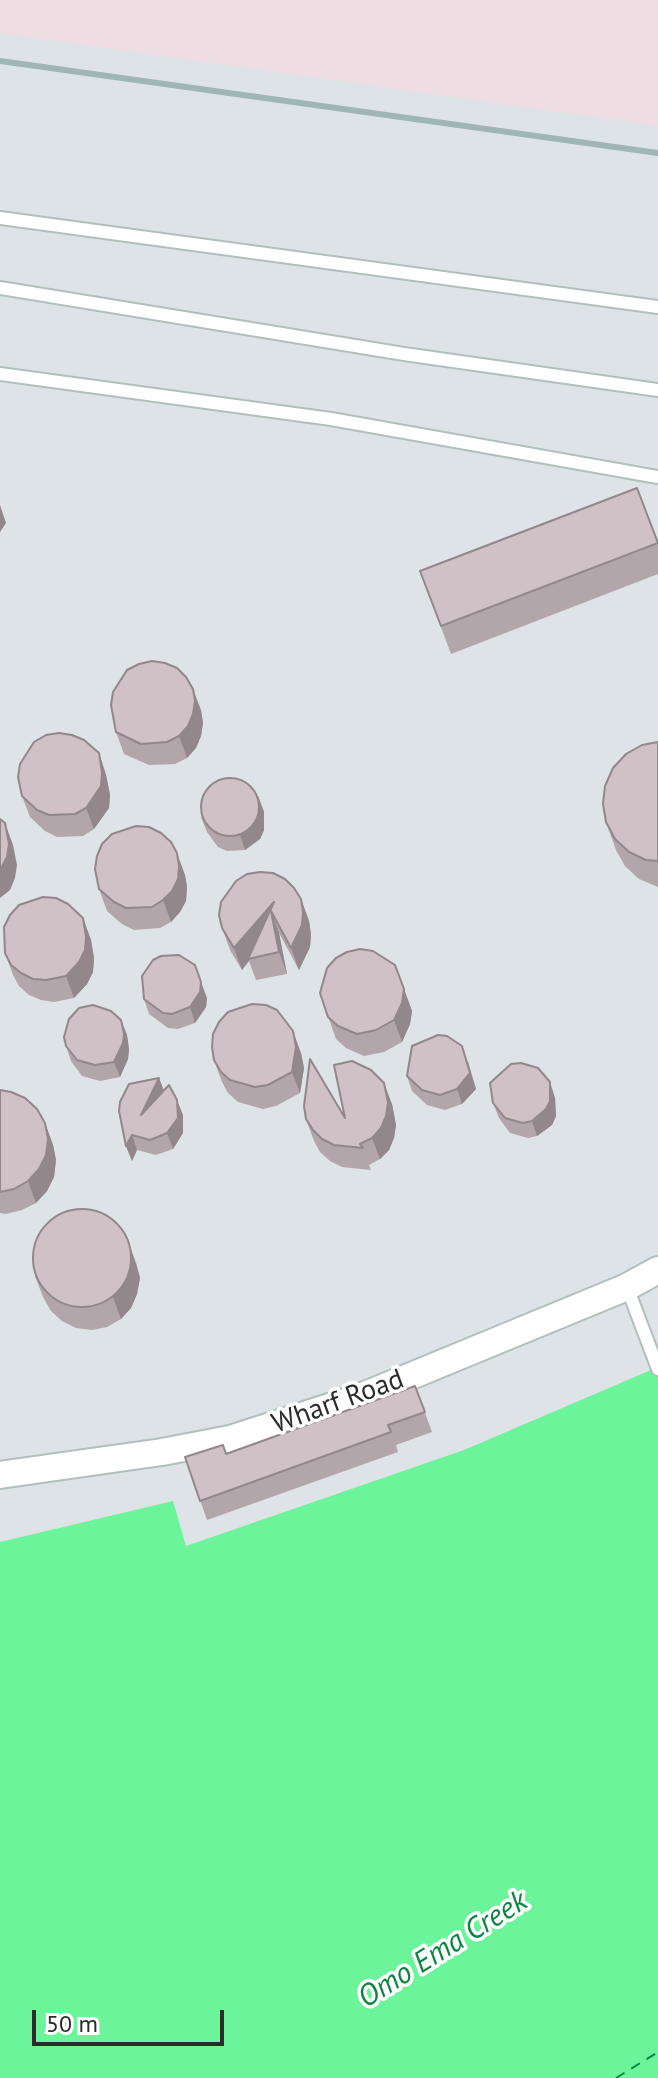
<!DOCTYPE html>
<style>
body{margin:0}
#map{position:relative;width:658px;height:2078px;overflow:hidden;background:#eedde3;font-family:"PT Sans",sans-serif}
canvas{display:block}
.scale{position:absolute;left:32px;top:2010px;width:192px;height:36px;box-sizing:border-box;border:4px solid #2b2b2b;border-top:0;padding-left:10px;font-size:24px;line-height:28px;white-space:nowrap;color:#2b2b2b;-webkit-text-stroke:6px #fff;paint-order:stroke}
</style>
<div id="map">
<canvas width="658" height="2078"></canvas>
<div class="scale">50 m</div>
</div>
<script>
const c = document.querySelector('canvas').getContext('2d');
c.lineJoin = 'round';
function fillPath(path, color) { c.fillStyle = color; c.fill(path, 'evenodd'); }
function stroke(path, color, width, dash) { c.strokeStyle = color; c.lineWidth = width; c.lineCap = dash ? 'butt' : 'round'; c.setLineDash(dash || []); c.stroke(path); }
function write(font, color, halo, rows, align = 'center') {
  c.font = font + ' "PT Sans",sans-serif'; c.lineWidth = 7; c.setLineDash([]); c.textBaseline = 'middle'; c.strokeStyle = halo; c.fillStyle = color; for (const [text, x, y, turn = 0] of rows) {
    c.save(); c.translate(x, y); c.rotate((+turn || 0) * Math.PI / 180); c.textAlign = isNaN(turn) ? turn : align; if (halo) c.strokeText(text, 0, 0); c.fillText(text, 0, 0); c.restore();
  }
}
fillPath(new Path2D(`
 M0,33L658,126V1367L464,1450L186,1546L172,1501L0,1542Z`), '#dde3e6');
fillPath(new Path2D(`
 M658,1367V2078H0V1542L173,1501L186,1546L464,1450Z`), '#6bf49a');
stroke(new Path2D(`
 M616,2078L658,2052`), '#09863e', 2, [10, 8]);
const service = new Path2D(`
 M0,218L658,307
 M0,288L404,354L658,390
 M0,374L331,419L658,477
 M627,1287L658,1369`);
const minor = new Path2D(`
 M0,1475L162,1452L230,1439L360,1397L627,1287L658,1270`);
stroke(service, '#b1bfbd', 16);
stroke(minor, '#b1bfbd', 30);
stroke(service, '#fff', 12);
stroke(minor, '#fff', 26);
stroke(new Path2D(`
 M0,61L658,153`), '#9fb6b5', 6);
fillPath(new Path2D(`
 M637,488L658,544V574L451,654L420,571Z
 M201,710L203,723L201,736L196,748L187,758L175,764L149,765L124,754L116,732Z
 M658,742V887L639,879L625,866L616,850L606,822Z
 M99,753L106,775L110,795L109,808L94,829L83,836L57,837L45,831L30,817L22,796Z
 M258,796L264,812V830L260,839L245,850L227,851L218,847L207,832L201,817Z
 M185,875L187,887L186,901L180,912L171,922L160,928L134,930L122,924L107,911L99,889Z
 M301,899L309,921L311,934L310,947L299,970L279,933L287,974L256,980L249,961L242,970L230,950L222,928Z
 M83,918L91,940L94,958L93,972L87,984L74,998L54,1002L41,1000L29,995L19,986L13,975L5,953Z
 M395,965L412,1011L410,1024L402,1042L384,1052L364,1056L346,1048L336,1039L320,993Z
 M207,998L206,1007L195,1023L178,1029L168,1028L149,1014L144,999Z
 M121,1020L127,1035L129,1049L128,1059L120,1077L100,1081L82,1076L71,1061L66,1046Z
 M301,1053L304,1068L300,1093L276,1106L263,1109L238,1102L228,1093L222,1082L214,1060Z
 M468,1061L476,1089L462,1104L445,1110L427,1105L412,1091L407,1076Z
 M0,1090L45,1123L53,1145L56,1160L54,1177L47,1191L36,1203L22,1210L6,1214L0,1213Z
 M164,1091L183,1115V1133L173,1149L156,1155L137,1150L132,1161L126,1146L119,1111Z
 M555,1098L556,1116L552,1125L537,1136L528,1138L510,1133L499,1118L493,1103Z
 M392,1104L396,1125L394,1138L389,1150L380,1159L369,1165L371,1170L342,1167L330,1161L320,1152L314,1141L306,1119L345,1118Z
 M136,1263L140,1278L137,1294L131,1308L121,1319L107,1327L92,1330L76,1328L62,1321L51,1311L43,1297L35,1276Z
 M415,1386L432,1432L396,1445L398,1452L207,1520L185,1457L226,1454Z`), '#b3a6aa');
fillPath(new Path2D(`
 M0,505L6,523L0,532Z
 M193,689L201,710L203,723L201,736L196,748L187,758L179,736Z
 M99,753L106,775L110,795L109,808L94,829L86,808Z
 M258,796L264,812V830L260,839L245,850L240,835Z
 M5,823L13,845L17,865L15,878L10,890L0,898V870Z
 M177,853L185,875L187,887L186,901L180,912L171,922L163,900Z
 M301,899L309,921L311,934L310,947L299,970L291,948Z
 M274,902L271,911L279,933L287,974L279,952L248,959L249,961L242,970L234,948Z
 M83,918L91,940L94,958L93,972L87,984L74,998L66,976Z
 M201,982L207,998L206,1007L195,1023L190,1007Z
 M404,989L412,1011L410,1024L402,1042L394,1020Z
 M121,1020L127,1035L129,1049L128,1059L120,1077L114,1062Z
 M293,1031L301,1053L304,1068L300,1093L292,1072Z
 M462,1046L476,1089L462,1104L457,1089Z
 M159,1078L165,1093L141,1115Z
 M550,1082L555,1098L556,1116L552,1125L537,1136L532,1121Z
 M384,1083L392,1104L396,1125L394,1138L389,1150L380,1159L372,1138Z
 M177,1100L183,1115V1133L173,1149L167,1133Z
 M45,1123L53,1145L56,1160L54,1177L47,1191L36,1203L28,1181Z
 M132,1135L137,1150L132,1161L126,1146Z
 M128,1241L136,1263L140,1278L137,1294L131,1308L121,1319L113,1297Z`), '#92878b');
const building = new Path2D(`
 M637,488L658,543L441,626L420,571Z
 M152,661L165,663L177,668L186,677L193,689L195,701L193,714L188,726L179,736L167,742L141,744L116,732L111,705L113,692L127,670L139,664Z
 M59,733L72,735L84,740L99,753L102,773L101,786L86,808L75,814L49,815L37,810L22,796L18,777L20,764L34,742L46,735Z
 M658,742V861L646,860L629,852L615,839L606,822L603,804L605,786L613,768L626,754L642,745Z
 M201 807a29 29 0 1 1 58 0a29 29 0 1 1-58 0Z
 M0,819L5,823L9,844L7,857L0,870Z
 M136,826L149,827L161,833L171,842L177,853L179,866L178,879L172,891L163,900L152,907L126,908L114,902L99,889L95,869L97,856L102,844L112,834Z
 M260,872L273,873L285,879L294,888L301,899L303,912L302,925L291,948L271,911L279,952L248,959L274,902L234,948L222,928L219,915L221,902L236,881L247,874Z
 M43,897L56,898L68,904L83,918L86,937L85,950L79,962L66,976L46,980L33,979L21,973L11,965L5,953L4,927L10,915L19,905Z
 M360,949L373,951L395,965L404,989L402,1003L394,1020L376,1030L357,1034L338,1026L328,1017L320,993L327,968L336,958L347,952Z
 M179,955L195,965L201,982L200,992L190,1007L172,1014L163,1013L144,999L142,976L153,960L161,956Z
 M252,1004L266,1005L277,1010L293,1031L296,1047L292,1072L268,1085L255,1087L230,1080L221,1072L214,1060L212,1047L213,1034L219,1022L228,1012Z
 M93,1005L111,1011L121,1020L124,1034L123,1043L114,1062L95,1065L77,1060L66,1046L64,1037L69,1019L79,1008Z
 M438,1035L447,1036L462,1046L470,1073L457,1089L440,1095L422,1090L407,1076L412,1046Z
 M310,1059L345,1118L334,1065L352,1061L371,1070L384,1083L388,1103L386,1116L381,1128L372,1138L360,1144L363,1148L334,1145L322,1139L313,1130L306,1119L304,1106Z
 M521,1063L538,1068L550,1082V1101L546,1109L532,1121L523,1123L505,1118L493,1103L490,1083L511,1064Z
 M159,1078L141,1115L169,1085L177,1100L178,1118L167,1133L150,1140L132,1135L126,1146L119,1111L120,1102L129,1084Z
 M0,1090L11,1092L25,1098L37,1109L45,1123L48,1139L46,1155L39,1169L28,1181L14,1189L0,1192Z
 M33 1258a49 49 0 1 1 98 0a49 49 0 1 1-98 0Z
 M415,1386L425,1412L388,1425L391,1432L200,1501L185,1457L223,1445L226,1454Z`);
fillPath(building, '#d0c1c6');
stroke(building, '#92878b', 2);
write('28px', '#2b2b2b', '#fff', [
 ["Wharf Road",338,1402,-20]
]);
write('italic 30px', '#09863e', '#fff', [
 ["Omo Ema Creek",443,1950,-32]
]);
</script>
